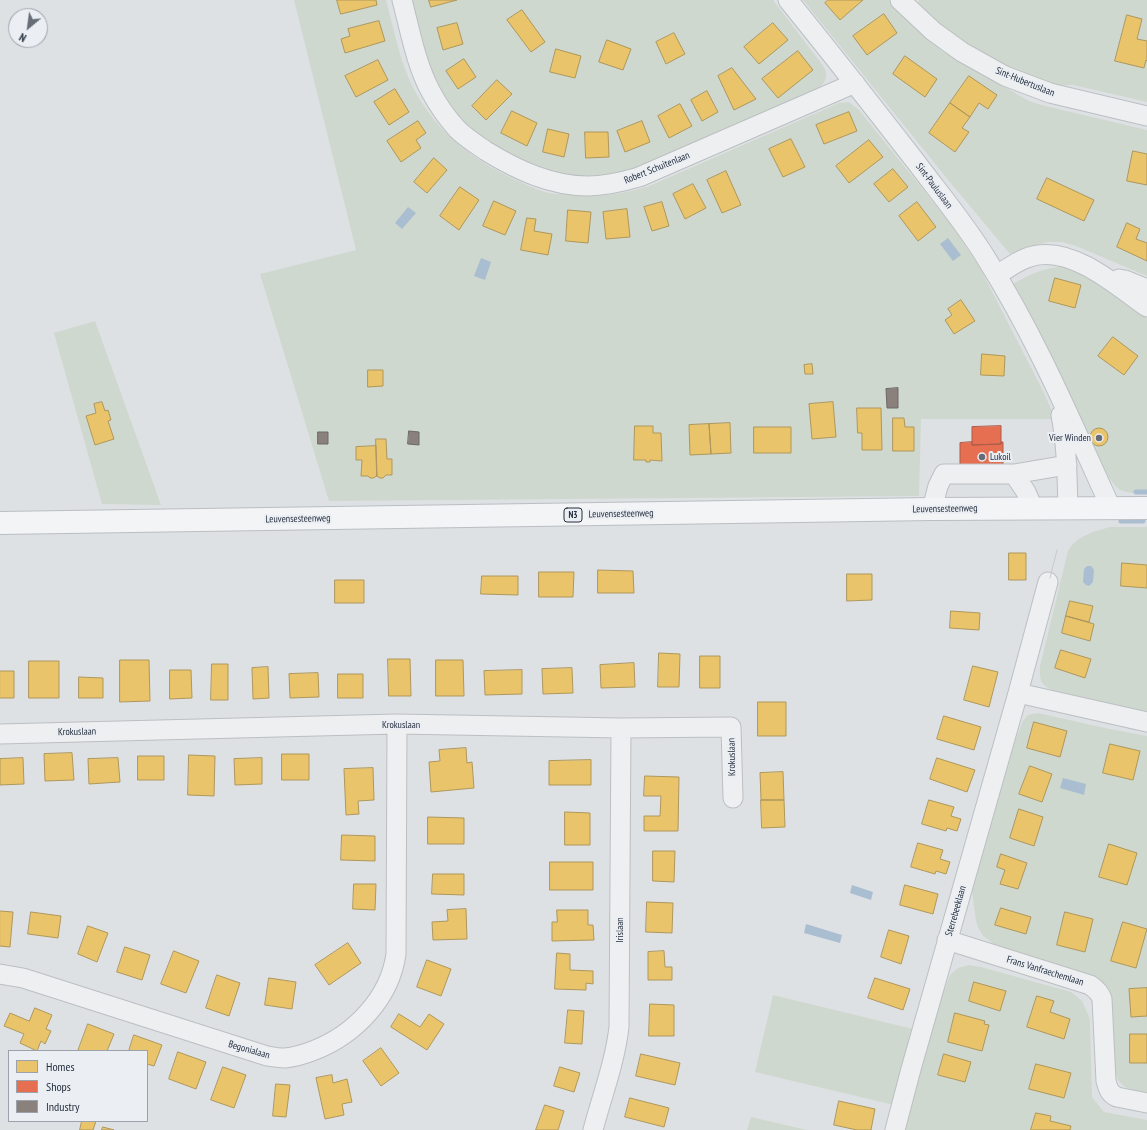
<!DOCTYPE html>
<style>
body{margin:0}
#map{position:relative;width:1147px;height:1130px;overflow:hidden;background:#dee1e4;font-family:"PT Sans Narrow",sans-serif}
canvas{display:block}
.legend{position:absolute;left:8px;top:1050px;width:140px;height:72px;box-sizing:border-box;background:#ebeff4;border:1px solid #9ca2ab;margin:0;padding:5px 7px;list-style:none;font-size:12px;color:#252e3d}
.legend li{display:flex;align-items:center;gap:8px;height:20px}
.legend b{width:20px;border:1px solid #9ca2ab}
.north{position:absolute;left:8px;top:8px;width:40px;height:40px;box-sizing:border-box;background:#ebeff4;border:1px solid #9ca2ab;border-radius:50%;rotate:209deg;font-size:11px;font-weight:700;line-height:16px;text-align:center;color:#252e3d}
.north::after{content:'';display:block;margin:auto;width:14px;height:18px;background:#666d77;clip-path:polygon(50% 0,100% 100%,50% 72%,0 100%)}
</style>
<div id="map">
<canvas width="1147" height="1130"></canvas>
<ul class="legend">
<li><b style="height:11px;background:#e9c46a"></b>Homes</li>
<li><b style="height:11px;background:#e76f51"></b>Shops</li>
<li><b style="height:11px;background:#8a817c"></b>Industry</li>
</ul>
<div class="north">N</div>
</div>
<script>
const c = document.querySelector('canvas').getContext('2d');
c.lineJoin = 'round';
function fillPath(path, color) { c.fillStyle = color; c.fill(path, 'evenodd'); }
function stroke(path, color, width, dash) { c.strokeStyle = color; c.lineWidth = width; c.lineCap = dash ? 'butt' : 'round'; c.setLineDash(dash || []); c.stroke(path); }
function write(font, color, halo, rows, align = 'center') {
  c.font = font + ' "PT Sans Narrow",sans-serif'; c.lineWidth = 4; c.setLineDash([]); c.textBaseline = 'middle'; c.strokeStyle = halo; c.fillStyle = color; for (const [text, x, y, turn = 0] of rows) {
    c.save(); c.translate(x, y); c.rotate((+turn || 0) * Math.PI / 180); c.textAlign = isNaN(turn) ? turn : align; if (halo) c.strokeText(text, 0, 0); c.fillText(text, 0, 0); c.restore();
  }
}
fillPath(new Path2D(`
 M294,0H386C395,33 401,69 419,98C442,136 475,161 514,179C524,184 535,189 545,192C551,194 558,194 563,194C595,198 617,195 647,187L839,103L849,102L859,110L950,223L980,268L1044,393L1052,411L1053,419H921L919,496L329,501L260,274L356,250Z
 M410,0H773L824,67C829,77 825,84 816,90L633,170L607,175L582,176L556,174L539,170L488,146L460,120L446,101L430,72Z
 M803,0H889L918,31L942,51L1029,101L1041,105L1147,130V276L1076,246L1062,242H1047L1010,254L944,175Z
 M919,0H1147V102L1073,85H1052L1016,72L962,43L916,6Z
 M1064,266L1083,275L1147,318V494C1135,493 1120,494 1113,483C1109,479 1107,473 1104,469L1013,284C1030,274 1044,268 1064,266Z
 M95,321L161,505L102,504L54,333Z
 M1110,527H1147V712C1129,708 1052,696 1043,684C1039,679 1040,672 1040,666L1068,551C1077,535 1094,532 1110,527Z
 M1038,713L1105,728L1147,736V1094C1130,1091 1117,1087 1114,1068L1111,997C1108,985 1099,980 1088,975L994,944L983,936L978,927L976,921L972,891L1012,748L1023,721L1027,716L1032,714Z
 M969,965L981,967L1071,992L1082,1001L1090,1019L1092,1097L1104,1112L1147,1120V1130H905L937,1008L950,975L958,968Z
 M773,995L913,1029L894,1105L755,1072Z
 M751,1117L807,1130H747Z`), '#cfd8ce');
fillPath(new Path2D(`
 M408,207L416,213L402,229L395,223Z
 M948,238L961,255L953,261L940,244Z
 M481,258L491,262L485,280L474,276Z
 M1087,566H1091L1094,570L1093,582L1089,586L1086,585L1083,582L1084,569Z
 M1063,778L1086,784L1084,795L1060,788Z
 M852,885L873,892L871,900L850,893Z
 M806,924L842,935L840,943L804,933Z`), '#aabed1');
const homes = new Path2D(`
 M337,0H376L377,5L341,14Z
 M429,0H457L431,7Z
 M828,0H863L840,20L825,3Z
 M522,10L545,42L531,52L507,20Z
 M884,14L897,33L867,55L853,36Z
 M1127,15L1142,19L1137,39L1147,41V61L1146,60L1144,68L1115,61Z
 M379,21L385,41L345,53L341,39L350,36L348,29Z
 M457,23L463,44L443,50L437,28Z
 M773,23L788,40L759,64L744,47Z
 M674,33L685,54L666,64L656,42Z
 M607,40L631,49L623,70L599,62Z
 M556,49L581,56L575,78L550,72Z
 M798,51L813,70L778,98L762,79Z
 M905,56L937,79L925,97L893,74Z
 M464,59L476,77L458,89L446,71Z
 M378,60L388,80L356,97L345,76Z
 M732,68L756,99L734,110L718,76Z
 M969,76L997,95L988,109L979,103L970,117L950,103Z
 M497,80L512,94L486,120L472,106Z
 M395,89L409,112L389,125L374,102Z
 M707,91L718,112L702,121L691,100Z
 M950,103L970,117L962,128L969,132L955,152L929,133Z
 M680,104L692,126L669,138L658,116Z
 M512,111L537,123L527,146L501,133Z
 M849,112L857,131L824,144L816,125Z
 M418,121L426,133L416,140L421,148L401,162L387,141Z
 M642,121L650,142L625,152L617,131Z
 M548,129L569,134L564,157L543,152Z
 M585,132H608L609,157L586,158Z
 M791,139L805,167L783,177L769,149Z
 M869,140L883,157L849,183L836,166Z
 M1133,151L1147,154V185L1127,181Z
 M434,158L447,170L427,193L414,182Z
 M893,169L908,187L889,202L874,184Z
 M726,171L741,205L722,213L707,180Z
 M1047,178L1094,200L1084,221L1037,199Z
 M693,184L706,208L685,219L673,194Z
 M460,187L479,200L459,230L440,216Z
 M494,201L516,211L505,235L483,226Z
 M662,202L669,226L652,231L644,207Z
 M917,202L936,227L918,241L899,216Z
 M627,209L630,237L606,239L603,212Z
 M568,210L591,212L588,243L566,241Z
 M527,218L536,219L534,231L552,234L548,255L521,250Z
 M1127,223L1140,229L1136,239L1147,243V261L1117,247Z
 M1055,278L1081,285L1075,308L1049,301Z
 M961,300L975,321L954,334L945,320L952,315L948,309Z
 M1113,337L1138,356L1124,375L1098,356Z
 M982,354L1005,356L1004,376L981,375Z
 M812,364L813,374H805L804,365Z
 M368,370H383V386L368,387Z
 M102,402L105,411L108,410L111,420L108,421L114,439L95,445L86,416L96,413L94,404Z
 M833,402L836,437L812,439L809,404Z
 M857,408H881L882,450H862V433H858Z
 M893,418H904L905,427H914V451H893Z
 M730,423L731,453L711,454L709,424Z
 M709,424L711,454L690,455L689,425Z
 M635,426H653V433H661L662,461L650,460V462H646V460H634Z
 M754,427H791V453H754Z
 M1090 437a9 9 0 1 1 18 0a9 9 0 1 1-18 0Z
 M376,439H386L387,459H392V475H386L383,478H380L377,476Z
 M376,446L377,476L373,478H370L368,476H361L362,460H356V447Z
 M1009,553H1026V580H1009Z
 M1122,563L1147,565V588L1121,586Z
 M598,570L633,571L634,593H598Z
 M539,572H574L573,597H539Z
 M847,574H872V600L847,601Z
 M482,576H518V595L481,594Z
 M335,580H364V603H335Z
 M1070,601L1093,606L1089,622L1066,616Z
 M951,611L980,613L979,630L950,628Z
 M1066,616L1094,624L1090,641L1062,633Z
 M1061,650L1091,659L1085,678L1055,668Z
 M659,653L680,654L679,687H658Z
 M700,656H720V688H700Z
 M388,659H410L411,696H389Z
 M120,660H149L150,701L120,702Z
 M436,660H463L464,696H436Z
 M29,661H59V698H29Z
 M634,663L635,687L601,688L600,665Z
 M212,664H228V700H211Z
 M973,666L998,672L989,707L964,700Z
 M268,667L269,698L253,699L252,668Z
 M572,668L573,693L543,694L542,669Z
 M170,670H191L192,698L170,699Z
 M522,670V694L485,695L484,671Z
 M0,671H14V698H0Z
 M318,673L319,697L290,698L289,674Z
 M338,674H363V698H338Z
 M79,677L103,678V698H79Z
 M758,702H786V736H758Z
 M944,716L981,727L974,750L937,739Z
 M1034,722L1067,731L1060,757L1027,748Z
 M1110,744L1140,751L1133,780L1103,773Z
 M466,748L467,763L472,762L474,788L431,792L429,762L440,761L439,750Z
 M72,753L74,780L45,781L44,754Z
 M282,754H309V780H282Z
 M189,755L215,756L214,796L188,795Z
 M138,756H164V780H138Z
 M23,758L24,784L0,785V759Z
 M118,758L120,782L89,784L88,759Z
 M262,758V784L235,785L234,759Z
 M937,758L975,770L967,792L930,779Z
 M591,760V785H549V761Z
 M1030,766L1052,774L1042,802L1019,794Z
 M373,768L374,800L358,801L359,814L346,815L344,769Z
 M783,772L784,800H761L760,773Z
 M645,776L679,777L678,831H644V816H660L661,796H644Z
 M761,800H784L785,827L762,828Z
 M929,800L954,807L951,816L961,819L957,831L947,828L946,831L922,824Z
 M1019,809L1043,817L1034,846L1010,838Z
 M565,812L590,813V845H565Z
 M428,817L464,818V844H428Z
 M342,835L375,836V861L341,860Z
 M918,843L943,850L940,859L950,862L946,874L936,871L935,874L911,867Z
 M1109,844L1137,853L1127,885L1099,877Z
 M653,851H675L674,882L653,881Z
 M1001,854L1027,863L1018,889L1000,884L1005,870L997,867Z
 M550,862H593V890H550Z
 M433,874H464V895L432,894Z
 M354,884H376L375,910L353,909Z
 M905,885L938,894L933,914L900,905Z
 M647,902L673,903L672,933L646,932Z
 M1001,908L1031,917L1026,934L995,925Z
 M466,909L467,939L433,940L432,922L448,921L447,910Z
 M557,910H588V925H593L594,940L552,941V922H557Z
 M0,911L13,912L10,947L0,946Z
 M31,912L61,916L58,938L28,934Z
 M1065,912L1093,919L1085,952L1057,945Z
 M1123,922L1147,929L1136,968L1111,961Z
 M88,926L108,933L97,962L78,954Z
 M889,930L909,936L901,964L881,957Z
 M348,943L361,963L329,985L315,965Z
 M125,947L150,955L142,980L117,972Z
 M174,951L199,961L186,993L161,984Z
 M664,951L665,967H672V980H648V952Z
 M557,953L570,954V970L593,971V984L586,983V990L555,989Z
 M427,960L451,969L441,996L417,987Z
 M217,975L240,983L229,1016L206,1008Z
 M269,978L296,982L292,1009L265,1005Z
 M875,978L910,989L903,1010L868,998Z
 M974,982L1006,991L1000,1011L969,1001Z
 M1147,988V1016L1131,1017L1129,989Z
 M1037,996L1054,1001L1050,1012L1070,1019L1064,1039L1027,1027Z
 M650,1004L674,1005V1036H649Z
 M35,1008L52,1015L46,1029L51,1031L45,1044L41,1041L37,1051L20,1043L24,1034L4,1026L10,1013L29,1021Z
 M568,1010L584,1011L582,1044L565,1043Z
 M955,1013L985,1021L984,1024L989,1025L982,1051L948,1042Z
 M399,1014L420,1027L429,1014L444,1024L427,1050L391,1027Z
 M88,1024L114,1034L107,1051H78Z
 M1130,1034H1147V1063H1130Z
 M134,1035L162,1045L154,1066L147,1064V1051H129Z
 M381,1048L399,1073L381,1086L363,1061Z
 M178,1052L206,1062L196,1089L169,1079Z
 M641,1054L680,1063L675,1085L636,1076Z
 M944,1054L971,1062L965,1082L938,1075Z
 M1036,1064L1071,1073L1064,1098L1029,1089Z
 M223,1067L246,1075L234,1108L211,1100Z
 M560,1067L580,1073L574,1092L554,1086Z
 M332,1075L333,1083L347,1079L352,1102L342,1104L344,1115L325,1119L316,1078Z
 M276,1084L290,1085L286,1117L273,1116Z
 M630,1098L669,1108L664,1127L625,1117Z
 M839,1101L875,1109L871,1130H857L834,1125Z
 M545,1105L564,1111L558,1130H536Z
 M1036,1113L1051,1116L1050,1121L1071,1126L1070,1130H1031Z
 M82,1121H96L93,1130H80Z
 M103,1127L114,1130H102Z`);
fillPath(homes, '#e9c46a');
stroke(homes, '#ae975c', 1);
const shops = new Path2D(`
 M1001,426V444L972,445V427Z
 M972,442V445L1001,444V442H1003V468L960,469V443Z`);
fillPath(shops, '#e76f51');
stroke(shops, '#ad5c4b', 1);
const industry = new Path2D(`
 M898,388V408H887L886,389Z
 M409,431L419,432V445L408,444Z
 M318,432H328V444H318Z`);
fillPath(industry, '#8a817c');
stroke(industry, '#6c6869', 1);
stroke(new Path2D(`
 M1136,492H1147
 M1121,521H1143`), '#aabed1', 5);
const minor = new Path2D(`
 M402,0C410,30 416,65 431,92C438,105 447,118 457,129C466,138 476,144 486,151C517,170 551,186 588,186C606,186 622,182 639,177L855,83
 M788,0C832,54 874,108 916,162C940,194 966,225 986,258C1036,337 1072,423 1111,508
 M900,0L933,31L962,52L1005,76L1050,93L1147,116
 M997,275C1010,267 1023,257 1038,255C1076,249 1118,287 1147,307
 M1119,279L1125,280L1147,289
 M1061,415C1067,446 1067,477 1068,508
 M1014,474L1067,465
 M932,509L938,486L944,474H1014L1026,492L1033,508
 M1018,693L1147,722
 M0,734L397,724L621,728L731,727L733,798
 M947,940L1090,985C1096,989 1100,993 1102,999L1106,1081C1108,1089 1110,1094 1117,1097L1147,1103
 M0,974L23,978L267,1056C273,1057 279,1058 285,1058C296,1057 305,1054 315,1050C355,1034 390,998 396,954L397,724
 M593,1130C602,1096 615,1062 619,1027L621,728
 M895,1130L911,1069L1018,693L1048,582`);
const major = new Path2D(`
 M0,523L932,509L1147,508`);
stroke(minor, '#bcbfc2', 21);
stroke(major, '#babec2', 24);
stroke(minor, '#edeff1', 19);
stroke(major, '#f2f4f5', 22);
stroke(new Path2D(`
 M1050,578L1057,550`), '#c6c9cc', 1);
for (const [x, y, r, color] of [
 [1099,438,4,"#666d77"],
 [982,457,4,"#666d77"]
]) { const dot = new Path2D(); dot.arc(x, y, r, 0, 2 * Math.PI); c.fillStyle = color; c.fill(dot); stroke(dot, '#ebeff4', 1.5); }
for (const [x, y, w] of [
 [573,515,18]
]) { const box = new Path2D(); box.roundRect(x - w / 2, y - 7, w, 14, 3); c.fillStyle = '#ebeff4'; c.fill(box); stroke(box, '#252e3d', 1); }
write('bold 9px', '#252e3d', null, [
 ["N3",573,515]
]);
write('10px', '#252e3d', '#ebeff4', [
 ["Sint-Hubertuslaan",1025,82,22],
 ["Robert Schuitenlaan",657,168,-22],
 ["Sint-Pauluslaan",934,186,53],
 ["Leuvensesteenweg",945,509,-1],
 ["Leuvensesteenweg",621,514,-1],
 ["Leuvensesteenweg",298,519,-1],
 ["Krokuslaan",401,725],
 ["Krokuslaan",77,732,-1],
 ["Krokuslaan",732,757,-91],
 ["Sterrebeeklaan",956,911,-74],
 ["Irislaan",620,930,-90],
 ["Frans Vanfraechemlaan",1045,971,17],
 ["Begonialaan",249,1050,16]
]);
write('10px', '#252e3d', '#ebeff4', [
 ["Vier Winden",1091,438],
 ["Lukoil",990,457,"left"]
], 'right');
</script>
